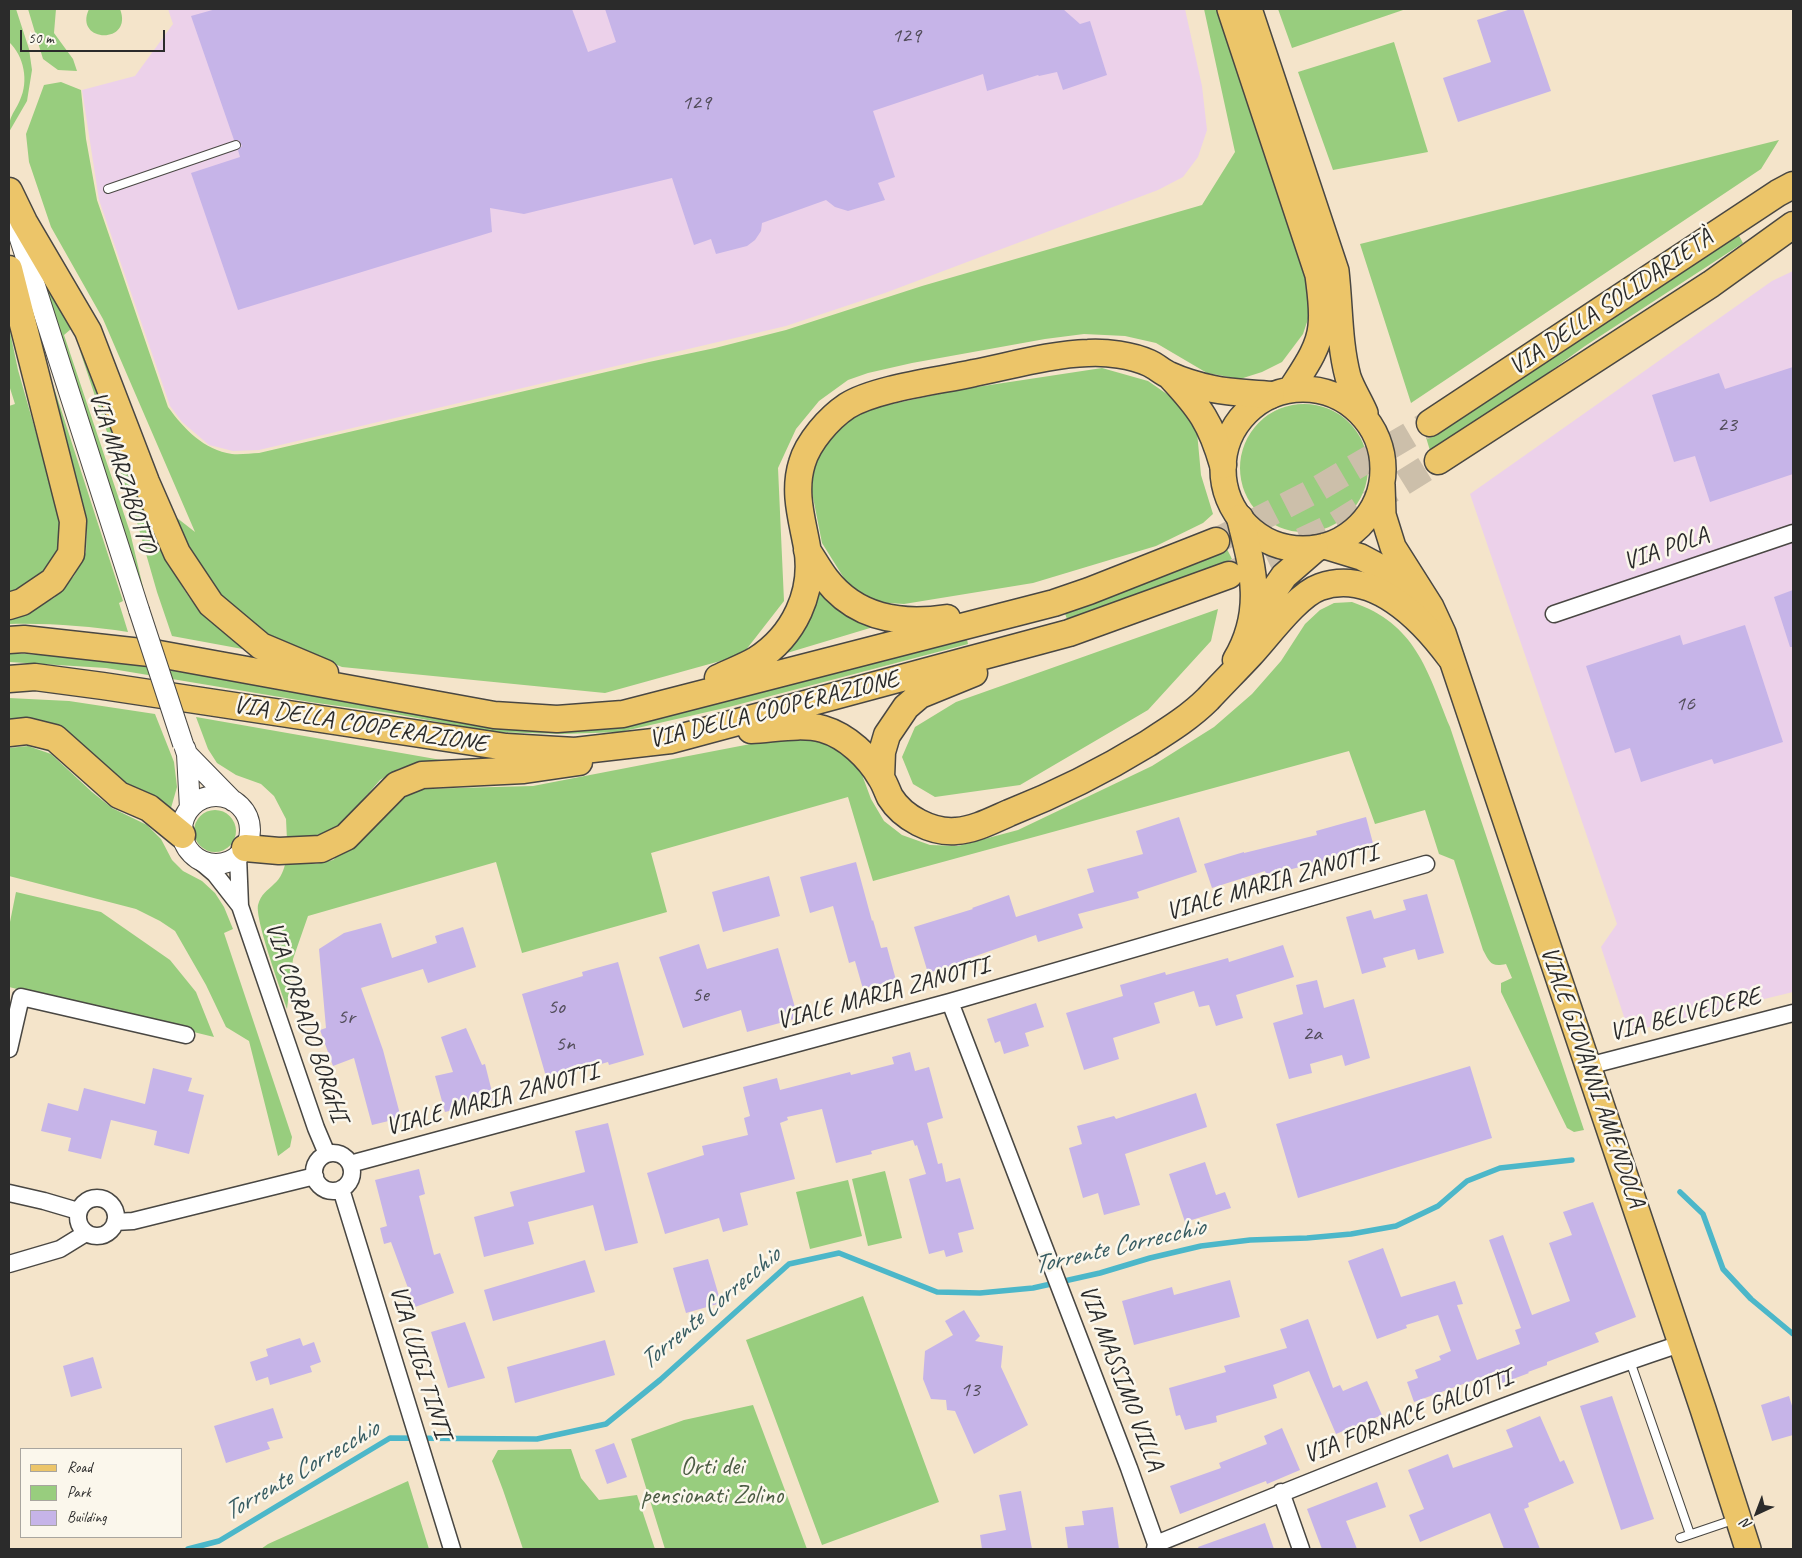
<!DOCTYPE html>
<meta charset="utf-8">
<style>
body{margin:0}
#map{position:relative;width:1802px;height:1558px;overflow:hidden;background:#f4e4ca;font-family:Caveat,sans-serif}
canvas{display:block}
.frame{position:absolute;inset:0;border:10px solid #2b2b2b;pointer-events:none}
.legend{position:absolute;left:20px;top:1448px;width:162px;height:90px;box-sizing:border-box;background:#fbf7ec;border:1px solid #a8a59f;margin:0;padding:6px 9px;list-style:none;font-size:15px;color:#2b2b2b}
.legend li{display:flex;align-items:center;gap:10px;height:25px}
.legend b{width:25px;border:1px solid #a8a59f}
.north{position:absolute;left:1732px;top:1488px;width:50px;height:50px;-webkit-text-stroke:4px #fbf7ec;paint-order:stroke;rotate:223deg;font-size:14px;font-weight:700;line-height:20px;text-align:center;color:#2b2b2b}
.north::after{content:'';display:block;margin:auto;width:18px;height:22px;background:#2b2b2b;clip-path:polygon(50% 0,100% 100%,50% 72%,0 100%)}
.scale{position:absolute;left:20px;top:30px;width:145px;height:22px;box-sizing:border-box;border:2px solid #2b2b2b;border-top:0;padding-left:6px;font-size:15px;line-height:18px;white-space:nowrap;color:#2b2b2b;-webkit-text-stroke:4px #fbf7ec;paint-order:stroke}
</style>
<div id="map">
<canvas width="1802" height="1558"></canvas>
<div class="frame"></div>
<ul class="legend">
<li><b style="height:6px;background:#ecc569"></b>Road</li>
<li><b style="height:14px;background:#98cd7e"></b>Park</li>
<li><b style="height:14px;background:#c6b4e8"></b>Building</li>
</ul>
<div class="north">N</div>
<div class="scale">50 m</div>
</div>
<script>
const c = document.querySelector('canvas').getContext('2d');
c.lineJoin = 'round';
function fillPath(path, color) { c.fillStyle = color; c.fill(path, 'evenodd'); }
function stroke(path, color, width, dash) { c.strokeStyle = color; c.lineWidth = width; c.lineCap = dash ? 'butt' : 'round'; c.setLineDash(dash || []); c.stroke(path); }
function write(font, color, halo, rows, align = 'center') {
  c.font = font + ' Caveat,sans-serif'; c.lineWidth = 5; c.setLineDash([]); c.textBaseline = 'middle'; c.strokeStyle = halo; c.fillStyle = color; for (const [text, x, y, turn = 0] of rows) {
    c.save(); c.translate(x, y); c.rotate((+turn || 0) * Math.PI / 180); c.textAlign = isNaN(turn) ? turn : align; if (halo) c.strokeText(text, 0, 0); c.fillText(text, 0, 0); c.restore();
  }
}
fillPath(new Path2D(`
 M168,9H1185L1202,86L1207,130L1198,157L1183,177L1158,190L885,293L786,326L259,450L233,451L209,445L182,422L170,406L99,200L82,90L135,76L173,24Z
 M1793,271V992L1629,1032L1601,947L1617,924L1470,494L1772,281Z`), '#ecd1ea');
fillPath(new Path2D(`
 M9,9H16L29,49L32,70L27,101L9,132C9,115 14,114 20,100C29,81 24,56 9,42Z
 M28,9H56L54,33L73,59L77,71L58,70L43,59Z
 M89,9H120C134,45 73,43 89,9Z
 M1204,9H1219L1310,294L1309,316L1303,334L1282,362L1262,372L1240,379L1207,373L1156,343L1125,336L1084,334L1045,339L912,363L868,373L848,380L819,401L796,429L778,468L784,601L742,655L605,693L342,667L272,638L220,596L188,550L172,514L195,532L103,319L51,227L29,162L26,134L44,85L61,82L81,90L86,139L97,200L168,407C184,429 204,450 232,454C241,455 251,453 259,453L649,362L715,348L786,330L922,286L1202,205L1235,152Z
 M1278,9H1406L1292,48Z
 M1394,42L1428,152L1333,170L1298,72Z
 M1779,140L1761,169L1411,403L1360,244Z
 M1737,232L1743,243L1585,346L1465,433L1431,454L1425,434Z
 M38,274L71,329L64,335L130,532L146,600Z
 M34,326L123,601L119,603L128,632C88,626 49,623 9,624V618L28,612L54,598L74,576L86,552L87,520Z
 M9,327L18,370L64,531C57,561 40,583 9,592V406L15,404L9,385Z
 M79,348L168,560C177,577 185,594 197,607C212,624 231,637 248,650L172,636L157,592L136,519Z
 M1102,368L1148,381L1180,403L1196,421L1201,475L1213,514L1203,523L1156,546L1033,583L904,604L874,602L847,583L822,543L809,477L819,454L840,428L853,416L874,408L957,390Z
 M1240 468a64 64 0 1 1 128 0a64 64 0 1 1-128 0Z
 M1227,549L1232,559L1204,574L1067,619L1063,608L1199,563Z
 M817,580L880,625L787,653L808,614Z
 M1352,602C1416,624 1427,670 1450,727L1584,1130L1574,1132L1567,1128L1501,992V983L1512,978L1506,964C1491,967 1490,963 1483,950L1454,860L1439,854L1425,810L1375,824L1349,751L873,881L848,797L651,853L667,912L522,953L496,862L308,916L293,959L287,1009C281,990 255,920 258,905C261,894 267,891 274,884C281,878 284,870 286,860L316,864L333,860L401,799L421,789L533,786L766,741L805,737L831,744L849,756L861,772L871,799L884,821L902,835L930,845L958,846L1018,830L1152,766L1214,727L1252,694L1281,661L1305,624L1320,610L1334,603Z
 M1218,609L1211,641L1148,710L1020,785L935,797L913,784L902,757L915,727L956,702Z
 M966,635L968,644L729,707L620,732L562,734L492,732L390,713L310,702L106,668L9,662V653L107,659L562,725Z
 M9,698L69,701L155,714L174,762L177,787L171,808L122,783L78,740L59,727L9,722Z
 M196,717L447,761L414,764L398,769L380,780L341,825L328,833L287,840L286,819L274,796L261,784L236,775L217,763L208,749Z
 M28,746L51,754L92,792L112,808L147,825L161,839L172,860L183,871L202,881L215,893L224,907L233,929L224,933L292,1137L290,1147L278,1156L249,1041L226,1027L206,985L175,931L160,921L136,909L9,876V748Z
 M194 831a21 21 0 1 1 42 0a21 21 0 1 1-42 0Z
 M16,892L101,912L170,960L196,992L214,1037L9,987V927Z
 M885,1171L902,1238L868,1246L852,1179Z
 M848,1180L862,1236L810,1249L796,1192Z
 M863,1296L939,1502L822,1545L746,1340Z
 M753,1405L807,1549H665L631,1439L684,1420Z
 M571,1449L581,1478L599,1500L637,1495L655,1549H523L503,1490L492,1461L498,1450Z
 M408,1481L429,1549H261L268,1544Z`), '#98cd7e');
stroke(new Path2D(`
 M1680,1192L1703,1214L1723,1269L1751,1299L1793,1334
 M188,1549L219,1541L390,1438L537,1439L606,1424L660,1380L789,1264L839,1253L937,1292L980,1293L1033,1288L1100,1273L1150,1258L1201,1246L1250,1240L1307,1238L1351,1234L1396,1226L1438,1206L1467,1181L1500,1168L1572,1160`), '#4cb7c9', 5.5);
fillPath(new Path2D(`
 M216,9H572L588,52L616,42L605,9H1063L1080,24L1090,21L1107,75L1063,90L1057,72L1039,76L1038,75L987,91L983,74L873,111L895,177L878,183L885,200L848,211L835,207L826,200L762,223L761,231L755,240L747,246L716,254L711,239L694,245L672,178L524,214L490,208L492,232L238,310L191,173L240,157L238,150L242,146L239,140H234L191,16Z
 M1511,9H1523L1551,91L1458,122L1443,78L1491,62L1477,20Z
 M1793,367V474L1710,502L1695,456L1674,462L1652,395L1719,373L1725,389Z
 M1793,590V647H1790L1774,597Z
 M1745,625L1783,742L1714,764L1712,759L1641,782L1630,748L1615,753L1586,666L1680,635L1683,645Z
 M1179,817L1197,872L1137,892L1139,898L1078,914L1083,928L1038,942L1036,935L964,960V962L928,973L914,927L973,909L972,908L1009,895L1016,917L1094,892L1087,869L1143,854L1136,831Z
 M1366,817L1374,847L1266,876L1265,871L1212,888L1204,864L1244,852V853L1317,835L1316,831Z
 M856,862L872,921L873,920L881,948L887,947L896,980L863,989L855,961L849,963L833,906L810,913L800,877Z
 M769,876L780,916L723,932L712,892Z
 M1427,894L1444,953L1418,960L1415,949L1383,958L1386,967L1362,974L1346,917L1371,910L1374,919L1406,910L1403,900Z
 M381,923L392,958L437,943L435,936L463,927L476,967L428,983L423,969L361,988L383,1050L401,1118L372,1125L354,1058L333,1066L320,1030L326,1028L319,949L344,933Z
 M699,944L707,969L778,948L798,1018L747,1032L741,1010L683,1028L659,957Z
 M1283,945L1294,977L1236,995L1243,1018L1216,1026L1209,1005L1199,1007L1194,991L1154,1003L1160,1023L1113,1038L1119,1059L1084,1070L1066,1013L1123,996L1120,985L1165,972L1166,975L1228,958L1229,962Z
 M618,962L644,1055L609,1065L608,1062L547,1080L522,994L583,976L582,972Z
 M1317,980L1324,1008L1354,999L1370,1058L1345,1066L1342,1055L1310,1064L1312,1073L1289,1079L1273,1023L1303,1014L1296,985Z
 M1036,1003L1044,1027L1025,1033L1029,1046L1004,1054L1000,1041L995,1043L987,1019Z
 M466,1028L482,1065L485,1064L494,1100L445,1112L435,1076L453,1072L441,1037Z
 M910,1052L915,1071L929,1067L943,1118L927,1123L938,1164L942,1163L946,1182L960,1178L974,1229L958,1233L963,1252L946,1257L944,1250L929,1254L909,1179L926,1174L917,1145L915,1146L913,1140L871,1151L872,1154L836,1163L822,1109L787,1117L788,1120L780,1123L795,1179L740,1193L748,1225L723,1232L719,1218L665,1234L647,1173L704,1155L702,1146L748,1135L744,1118L750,1116L743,1087L777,1078L780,1090L850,1072L851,1075L894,1064L892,1057Z
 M1470,1066L1492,1138L1298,1198L1276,1124Z
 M153,1068L192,1078L188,1091L204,1095L189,1154L154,1145L157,1131L111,1120L101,1159L68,1151L71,1138L41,1131L48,1103L78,1111L84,1088L145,1104Z
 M1196,1093L1207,1127L1125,1154L1140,1205L1104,1215L1098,1193L1083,1198L1069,1148L1082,1144L1077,1126L1114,1116L1116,1119Z
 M608,1123L638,1243L605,1251L593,1205L528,1222L534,1244L484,1257L474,1217L514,1206L510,1192L585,1172L575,1131Z
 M1205,1162L1216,1195L1225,1192L1231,1208L1185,1222L1169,1174Z
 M419,1169L425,1194L419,1196L434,1255L440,1253L454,1293L415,1307L391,1242L384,1244L380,1228L387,1226L375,1180Z
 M1593,1202L1636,1317L1595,1333L1599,1342L1547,1362V1365L1528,1372L1529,1373L1500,1384L1496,1372L1414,1402L1407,1382L1418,1378L1415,1370L1441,1360L1439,1356L1451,1351L1438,1315L1406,1325L1407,1328L1377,1339L1348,1261L1383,1248L1401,1297L1455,1281L1463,1304L1457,1305L1477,1360L1520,1344L1515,1330L1521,1328L1489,1240L1503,1235L1532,1315L1570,1301L1549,1243L1572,1235L1563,1212Z
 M708,1259L721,1303L686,1313L673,1268Z
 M585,1260L595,1292L493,1321L484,1290Z
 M1230,1280L1240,1317L1134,1345L1122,1301L1172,1287L1174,1295Z
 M964,1310L980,1336L975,1341L1003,1346L1001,1367L1028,1425L974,1454L955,1411L947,1410L946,1400L931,1399L923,1379L925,1351L953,1335L945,1321Z
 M1308,1319L1333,1388L1340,1385L1343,1391L1367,1381L1382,1415L1336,1434L1309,1371L1273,1385L1277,1398L1216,1416L1217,1422L1185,1430L1180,1415L1176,1416L1169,1388L1226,1372L1224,1366L1287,1348L1280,1329Z
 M465,1322L485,1378L448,1388L431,1332Z
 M300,1338L303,1346L314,1342L321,1362L310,1366L312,1372L270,1385L268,1377L256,1381L250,1362L268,1356L266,1349Z
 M605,1340L615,1375L515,1403L507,1367Z
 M93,1357L102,1388L71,1397L63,1366Z
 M1612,1396L1654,1519L1621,1530L1580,1406Z
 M1789,1396L1793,1409V1435L1772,1441L1761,1405Z
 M273,1408L283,1438L267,1442L270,1449L226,1463L214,1426Z
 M1540,1416L1560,1462L1564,1460L1574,1483L1528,1503L1529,1507L1524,1509L1540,1549H1504L1490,1513L1420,1542L1409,1515L1424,1509L1408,1470L1448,1454L1453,1468L1513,1447L1506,1430Z
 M1282,1428L1300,1470L1267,1484L1266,1481L1180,1514L1170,1486L1221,1468L1219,1463L1267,1444L1264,1436Z
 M614,1443L627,1477L607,1484L595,1450Z
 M1377,1482L1386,1507L1346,1521L1357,1549H1322L1307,1509Z
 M1021,1491L1032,1549H982L980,1535L1006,1530L999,1495Z
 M1113,1507L1119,1549H1068L1065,1527L1084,1525L1082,1511Z
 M1265,1523L1274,1549H1199L1198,1547Z`), '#c6b4e8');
stroke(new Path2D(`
 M1216,541L1314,491L1430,423
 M1231,574L1333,526L1438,461`), '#ccbfaa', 26, [26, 13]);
const service = new Path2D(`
 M108,189L236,145
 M1630,1361L1690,1534
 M1680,1538L1736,1519`);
const minor = new Path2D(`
 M1554,614L1793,533
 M238,856L240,906L316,1128L327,1154
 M196,858L215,874L240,906
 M950,1002L1129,1468L1156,1544L1155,1549
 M9,1049L21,997L186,1035
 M1588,1066L1793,1013
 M314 1172a19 19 0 1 1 38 0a19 19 0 1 1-38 0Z
 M350,1164L950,1002L1426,864
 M341,1189L452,1549
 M9,1193L44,1201L78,1211
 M78 1217a19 19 0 1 1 38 0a19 19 0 1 1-38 0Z
 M115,1222L133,1221L315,1176
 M9,1264L60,1249L86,1233
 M1281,1492L1301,1549
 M1156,1544C1329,1474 1503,1403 1680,1344`);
const tertiary = new Path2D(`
 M13,217L139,610
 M185,748L187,754L190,808
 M187,754L233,801
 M182 830a34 34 0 1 1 68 0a34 34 0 1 1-68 0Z`);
const primary = new Path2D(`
 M1230,9L1318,275C1320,292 1323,309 1321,326C1319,349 1303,370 1291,389
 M1249,9L1336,271C1340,306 1339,343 1348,377C1352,389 1360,401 1365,413
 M1223 469a80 80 0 1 1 160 0a80 80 0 1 1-160 0Z
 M1382,485L1383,515L1393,547L1431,607L1443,633L1703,1409L1748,1549
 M1325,546L1361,557L1391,573L1415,591`);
const trunk = new Path2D(`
 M9,191L24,222L88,331L146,482L177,553L211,604L261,646L325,673
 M9,269L73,521L71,554L53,581L22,602L9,606
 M1171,377C1200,408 1211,423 1223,465
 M1430,423L1778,193L1793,185
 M1438,461L1711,284L1793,225
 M807,550C813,559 819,570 826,579C856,618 900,625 947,618
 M1252,622L1284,576L1315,549
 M9,640L24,639L159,654L494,715L557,719L623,714L1054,603L1089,591L1216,541
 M1236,660C1265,611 1253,569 1240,518
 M718,678C730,672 744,667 756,660C794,636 815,592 807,547C802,519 793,492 802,463C808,442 829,418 847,406C876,388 939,381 974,373C1010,366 1051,354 1088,353C1107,352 1131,355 1149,363C1156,366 1162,372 1169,375C1182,381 1199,386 1213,389C1231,393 1252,393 1271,395
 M9,679L35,677L103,686L506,747L575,751L671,740L1069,633L1229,575
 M751,730C774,729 801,723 823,729C847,736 869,757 881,778C885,784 887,791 890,797C903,818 932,833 956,831C974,830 993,820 1009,813C1057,794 1103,771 1147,744C1169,730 1190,717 1208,699C1222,684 1236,670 1250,655C1267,637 1297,595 1320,587C1373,568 1422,619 1450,657
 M9,733L27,731L55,738L119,795L149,808L182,835
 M881,778L882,752L887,735L906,707L920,695L974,673
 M245,848L279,851L321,849L346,837L397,785L422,775L524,770L579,762`);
stroke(service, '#494743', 10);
stroke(minor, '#494743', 19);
stroke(tertiary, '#494743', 22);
stroke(primary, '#494743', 28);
stroke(trunk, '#494743', 29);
stroke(service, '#fff', 8);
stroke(minor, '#fff', 16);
stroke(tertiary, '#fff', 20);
stroke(primary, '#ecc569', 25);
stroke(trunk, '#ecc569', 26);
const tertiaryBridge = new Path2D(`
 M139,610L183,744`);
stroke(tertiaryBridge, '#494743', 22, []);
stroke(tertiaryBridge, '#fff', 20);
write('22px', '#524d5a', null, [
 ["129",906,36],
 ["129",696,103],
 ["23",1727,425],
 ["16",1685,704],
 ["5e",700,995],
 ["5o",556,1007],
 ["5r",346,1017],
 ["2a",1312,1034],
 ["5n",565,1044],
 ["13",970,1390]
]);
write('25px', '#2b2b2b', '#fbf7ec', [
 ["VIA DELLA SOLIDARIETÀ",1611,303,-34],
 ["VIA MARZABOTTO",122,472,72],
 ["VIA POLA",1666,549,-19],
 ["VIA DELLA COOPERAZIONE",774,710,-14],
 ["VIA DELLA COOPERAZIONE",360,725,9],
 ["VIALE MARIA ZANOTTI",1272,883,-16],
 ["VIALE MARIA ZANOTTI",883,994,-15],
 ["VIA BELVEDERE",1685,1015,-14],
 ["VIA CORRADO BORGHI",306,1022,71],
 ["VIALE GIOVANNI AMENDOLA",1592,1077,71],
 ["VIALE MARIA ZANOTTI",492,1100,-15],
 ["VIA LUIGI TINTI",420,1362,73],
 ["VIA MASSIMO VILLA",1121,1378,69],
 ["VIA FORNACE GALLOTTI",1408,1417,-21]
]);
write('25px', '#4c5c44', '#fbf7ec', [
 ["Orti dei",712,1467],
 ["pensionati Zolino",712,1496]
]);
write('italic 26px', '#375c62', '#fbf7ec', [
 ["Torrente Correcchio",1119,1247,-13],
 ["Torrente Correcchio",710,1309,-40],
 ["Torrente Correcchio",301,1471,-30]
]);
</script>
